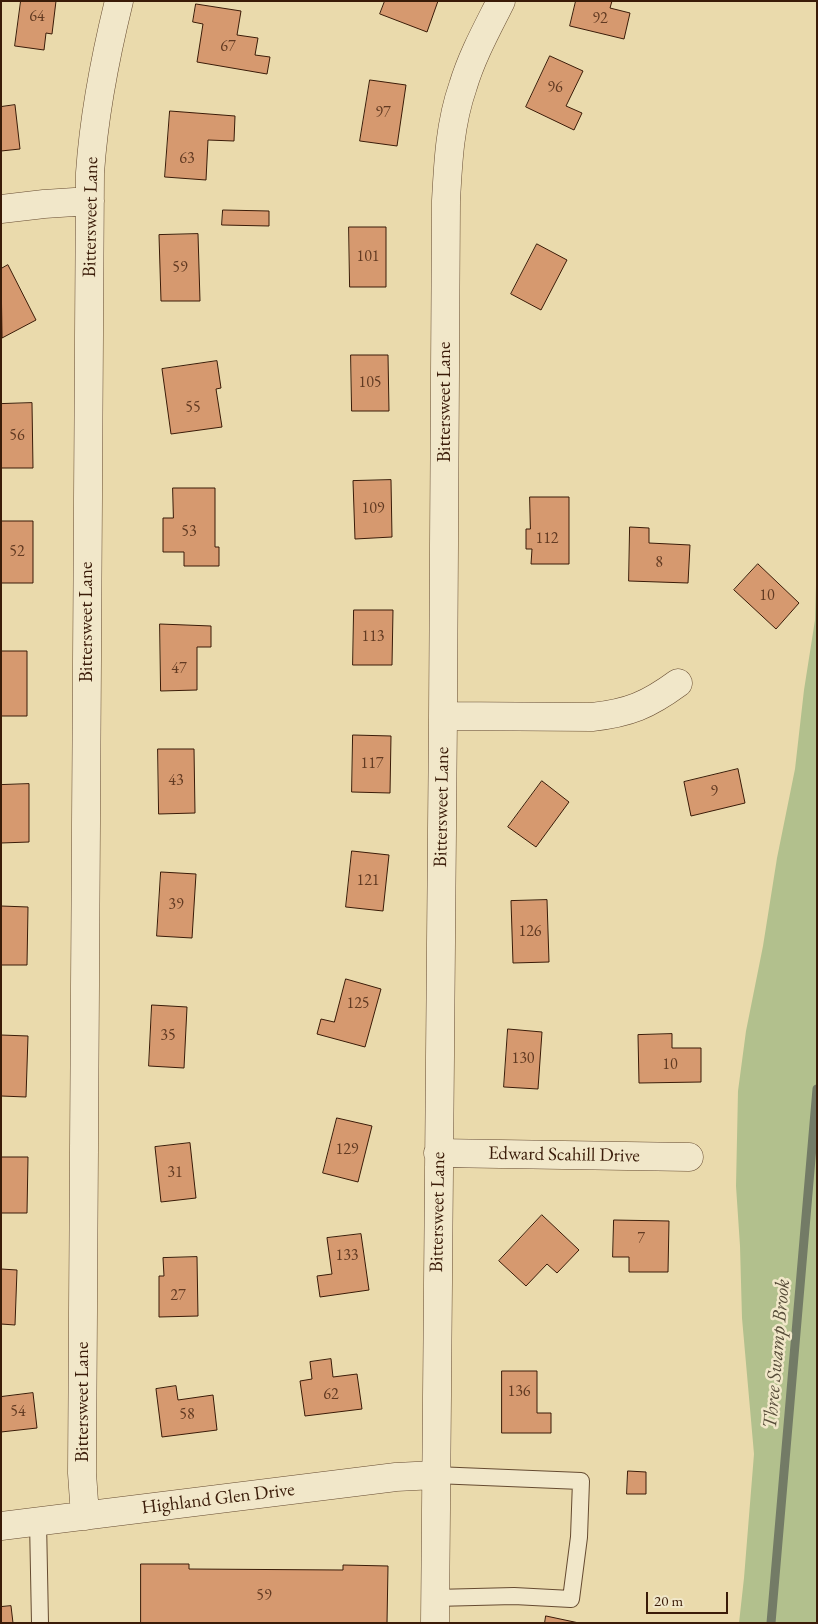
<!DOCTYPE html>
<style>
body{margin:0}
#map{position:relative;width:818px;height:1624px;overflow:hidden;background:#eadaac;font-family:"EB Garamond",serif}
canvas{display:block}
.frame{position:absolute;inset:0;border:2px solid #3a1b08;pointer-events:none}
.scale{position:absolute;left:646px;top:1592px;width:82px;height:22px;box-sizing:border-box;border:2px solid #3a1b08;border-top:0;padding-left:6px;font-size:15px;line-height:18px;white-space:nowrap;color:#3a1b08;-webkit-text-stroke:4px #f1e7c9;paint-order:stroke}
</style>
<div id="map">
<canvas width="818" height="1624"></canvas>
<div class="frame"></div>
<div class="scale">20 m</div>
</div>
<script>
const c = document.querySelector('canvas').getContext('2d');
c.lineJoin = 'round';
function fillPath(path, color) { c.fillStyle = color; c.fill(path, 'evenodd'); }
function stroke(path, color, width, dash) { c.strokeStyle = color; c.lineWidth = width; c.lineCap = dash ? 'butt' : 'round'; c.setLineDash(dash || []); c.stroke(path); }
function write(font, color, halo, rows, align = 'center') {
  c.font = font + ' "EB Garamond",serif'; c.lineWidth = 5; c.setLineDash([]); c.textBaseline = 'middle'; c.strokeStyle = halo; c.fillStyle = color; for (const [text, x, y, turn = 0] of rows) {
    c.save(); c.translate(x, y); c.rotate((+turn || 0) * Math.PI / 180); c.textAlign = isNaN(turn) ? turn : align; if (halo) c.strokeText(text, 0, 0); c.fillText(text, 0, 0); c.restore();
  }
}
fillPath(new Path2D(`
 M817,549V1623H739L744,1578L754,1454L742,1318L740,1246L736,1186L738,1091L746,1031L763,946L777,858L795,769L804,690L815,620Z`), '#b2c08d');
stroke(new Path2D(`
 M771,1623L817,1089`), '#737b66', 9);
const building = new Path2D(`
 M21,1H56L52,34L46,33L44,50L15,46Z
 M385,1H438L427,32L380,14Z
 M576,1H612L610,8L630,13L624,39L570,26Z
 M196,4L241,11L237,35L258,38L255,55L270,57L267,74L197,62L203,24L193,22Z
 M550,56L583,71L566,106L582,113L574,130L526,107Z
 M370,80L406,85L397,146L360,141Z
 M15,105L20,149L1,151V107Z
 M170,111L235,116L234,141L208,140L206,180L165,177Z
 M223,210L269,211V226L222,225Z
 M349,227H386V287H350Z
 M198,234L200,301H161L159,235Z
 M537,244L567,260L541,310L511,294Z
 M8,265L36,320L2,338L1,269Z
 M351,355H388L389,411H352Z
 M217,361L221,388L216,389L222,427L171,434L162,369Z
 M32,403L33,468H1V404Z
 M391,480L392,537L355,539L353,481Z
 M173,488H215V547H219V566H184V552H163V518H173Z
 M530,497H569V564H531L532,549H526V529H530Z
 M1,521H33V583H1Z
 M630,527L649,528V543L690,545L688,583L629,581Z
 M758,564L799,603L776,629L734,590Z
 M354,610H393L392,665H353Z
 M160,624L211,626V647H197V690L161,691Z
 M1,651H27V716H1Z
 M353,735L391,736L390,793L352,792Z
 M158,749H194L195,813L159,814Z
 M738,769L745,803L691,816L684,782Z
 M542,781L569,802L536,847L508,827Z
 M29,784V842L1,843V785Z
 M352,851L389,855L383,911L346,907Z
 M161,872L196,874L192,938L157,936Z
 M547,900L549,962L513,963L511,901Z
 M1,906L28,907L27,965H1Z
 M346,979L381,989L365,1047L317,1034L321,1019L334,1022Z
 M152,1005L187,1007L184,1068L149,1066Z
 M508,1029L542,1032L538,1089L504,1087Z
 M672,1034V1048H701V1082L639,1083L638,1035Z
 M1,1035L28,1036L26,1097L1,1096Z
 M337,1118L372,1126L358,1182L323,1173Z
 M190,1143L196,1198L161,1202L155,1147Z
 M1,1157H28L27,1213H1Z
 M542,1215L579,1250L557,1273L547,1264L526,1286L499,1261Z
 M614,1220L669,1221L668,1272H629V1257H613Z
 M361,1234L369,1290L320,1297L317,1276L332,1274L327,1238Z
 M197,1257L198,1316L159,1317V1276H164L163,1258Z
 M1,1269L17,1270L15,1325L1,1324Z
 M331,1359L333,1377L357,1374L362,1409L305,1416L300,1381L312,1379L310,1362Z
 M502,1371H537V1413H551V1433H502Z
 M176,1386L178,1400L213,1395L217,1430L162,1437L156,1389Z
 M33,1393L37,1428L1,1432V1397Z
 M628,1471L646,1472V1494H627Z
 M141,1564H189V1569L343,1570V1565L388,1566L387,1623H141Z
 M11,1606L13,1623H1V1607Z
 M546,1616L579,1623H545Z`);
fillPath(building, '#d6996f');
stroke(building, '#3a1b08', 1);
const lane = new Path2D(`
 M38,1521L40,1623
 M435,1598L514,1596L571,1599L579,1537L581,1481L435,1475`);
const street = new Path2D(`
 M1,209L44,204L90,201
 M443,716L592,717C629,713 648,705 678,683
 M438,1153L689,1157
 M85,1516L82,1473L90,173C94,114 105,58 119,1
 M1,1526L396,1477L435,1475
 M435,1623L443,716L446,201C448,162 450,123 463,86C472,56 487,29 501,1`);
stroke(lane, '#664b31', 18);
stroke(street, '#664b31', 29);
stroke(lane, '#f1e7c9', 16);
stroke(street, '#f1e7c9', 28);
write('16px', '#613a22', null, [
 ["64",37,17],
 ["92",600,19],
 ["67",228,47],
 ["96",555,88],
 ["97",383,113],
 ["63",187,159],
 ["101",368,257],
 ["59",180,268],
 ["105",370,383],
 ["55",193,408],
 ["56",17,436],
 ["109",373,509],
 ["53",189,532],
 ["112",547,539],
 ["52",17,552],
 ["8",659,563],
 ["10",767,596],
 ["113",373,637],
 ["47",179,669],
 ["117",372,764],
 ["43",176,781],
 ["9",714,792],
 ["121",368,881],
 ["39",176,905],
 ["126",530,932],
 ["125",358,1004],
 ["35",168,1036],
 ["130",523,1059],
 ["10",670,1065],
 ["129",347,1150],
 ["31",175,1173],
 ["7",641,1239],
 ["133",347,1256],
 ["27",178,1296],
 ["136",519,1392],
 ["62",331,1395],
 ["54",18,1412],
 ["58",187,1415],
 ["59",264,1596]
]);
write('19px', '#3a1b08', '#f1e7c9', [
 ["Bittersweet Lane",91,217,-89],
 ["Bittersweet Lane",445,402,-90],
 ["Bittersweet Lane",87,622,-90],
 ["Bittersweet Lane",442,807,-89],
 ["Edward Scahill Drive",564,1155,1],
 ["Bittersweet Lane",438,1212,-89],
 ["Bittersweet Lane",83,1402,-90],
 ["Highland Glen Drive",218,1499,-7]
]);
write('italic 20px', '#564b37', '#f1e7c9', [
 ["Three Swamp Brook",777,1354,-85]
]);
</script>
